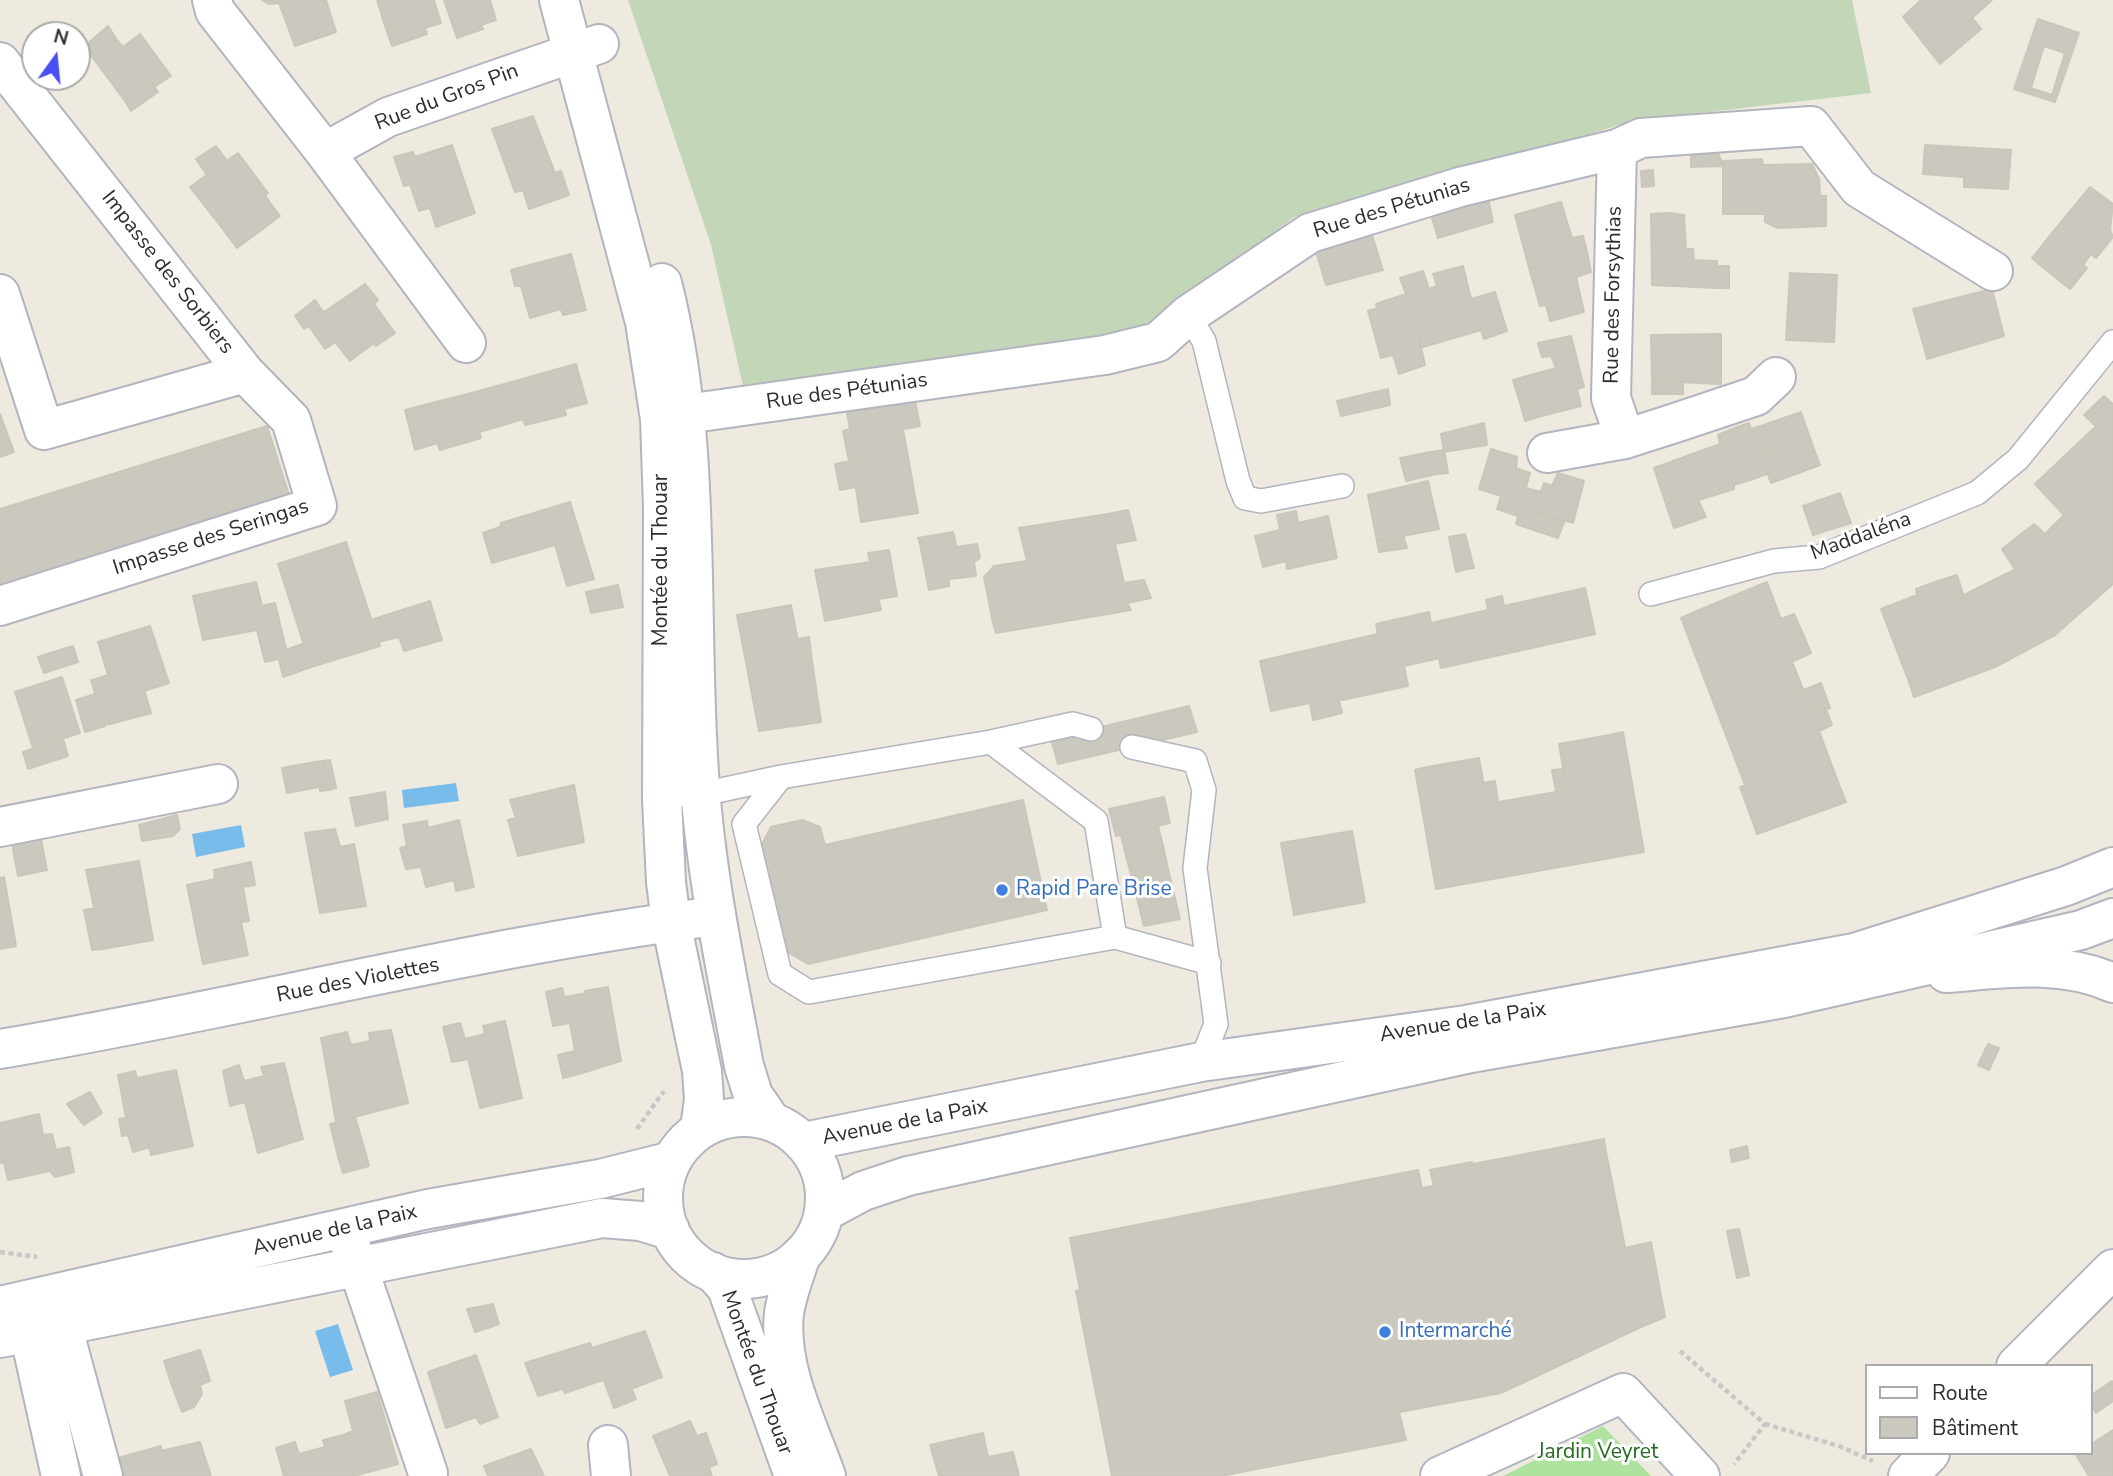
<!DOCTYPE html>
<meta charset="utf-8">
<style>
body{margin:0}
#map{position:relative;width:2113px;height:1476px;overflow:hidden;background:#eeeae0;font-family:"Nunito Sans",sans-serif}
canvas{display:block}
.legend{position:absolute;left:1865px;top:1364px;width:228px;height:91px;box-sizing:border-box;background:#fff;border:2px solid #ababab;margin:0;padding:9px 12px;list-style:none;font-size:21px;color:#2d2d2d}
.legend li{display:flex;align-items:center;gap:14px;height:35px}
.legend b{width:35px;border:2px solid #ababab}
.north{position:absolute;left:21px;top:21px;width:70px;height:70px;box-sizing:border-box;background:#fff;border:2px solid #ababab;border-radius:50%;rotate:15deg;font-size:19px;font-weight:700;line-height:28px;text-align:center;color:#2d2d2d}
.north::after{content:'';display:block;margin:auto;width:24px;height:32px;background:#484ff4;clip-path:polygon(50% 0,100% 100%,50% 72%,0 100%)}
</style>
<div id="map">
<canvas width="2113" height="1476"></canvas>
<ul class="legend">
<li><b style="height:9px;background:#fff"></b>Route</li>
<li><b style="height:19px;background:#cac8bf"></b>Bâtiment</li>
</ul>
<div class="north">N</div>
</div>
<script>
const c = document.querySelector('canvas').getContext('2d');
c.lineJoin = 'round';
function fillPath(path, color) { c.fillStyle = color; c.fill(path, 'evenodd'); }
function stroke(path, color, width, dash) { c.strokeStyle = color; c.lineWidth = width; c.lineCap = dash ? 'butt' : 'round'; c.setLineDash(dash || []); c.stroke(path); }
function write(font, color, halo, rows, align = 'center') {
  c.font = font + ' "Nunito Sans",sans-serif'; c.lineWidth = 6; c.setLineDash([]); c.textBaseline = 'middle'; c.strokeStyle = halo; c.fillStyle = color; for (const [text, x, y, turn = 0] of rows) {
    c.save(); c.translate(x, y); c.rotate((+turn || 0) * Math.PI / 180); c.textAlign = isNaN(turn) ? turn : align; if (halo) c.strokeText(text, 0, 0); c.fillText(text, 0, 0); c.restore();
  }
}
fillPath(new Path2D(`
 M1603,1426L1651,1476H1503Z`), '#ade29f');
fillPath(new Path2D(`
 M628,0H1852L1871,93L1632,121L1492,164L1294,217L1139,333L743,386L711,245Z`), '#c3d7b8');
fillPath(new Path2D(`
 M456,783L459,801L404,808L402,790Z
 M241,825L245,847L196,857L192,834Z
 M338,1324L353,1370L330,1377L315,1331Z`), '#78bceb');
const building = new Path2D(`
 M262,0H326L336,32L295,46L279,3L269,4Z
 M377,0H434L441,23L425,28L421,17L386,29Z
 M444,0H490L496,20L481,25L483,29L457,38Z
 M1921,0H1992L1932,54L1903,17Z
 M421,17L427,34L392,46L386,29Z
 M1972,18L1981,29L1940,64L1932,54Z
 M2038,19L2079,33L2055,102L2014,89ZM2044,46L2065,53L2052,95L2031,88Z
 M108,26L117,40L93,58L85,46Z
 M140,34L171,76L154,87L151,82L125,101L93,58L117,40L123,47Z
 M151,82L158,92L131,111L125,101Z
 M533,116L555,173L561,171L569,195L529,209L523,190L515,192L492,129Z
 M452,145L475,213L436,227L430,208L419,211L410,184L404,186L394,157L413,152L415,157Z
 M1925,145L2011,150L2008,189L1964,187V177L1923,174Z
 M216,146L227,161L207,175L196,159Z
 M1717,150L1723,166L1691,167V152Z
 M238,153L268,193L265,195L268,200L225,232L190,187Z
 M1762,159L1763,165L1812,164L1819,179L1820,196H1826V226L1778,228L1765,222V214H1723V161Z
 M1653,170L1654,186L1642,187L1641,171Z
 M2090,187L2113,204L2110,230L2113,237L2096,258L2091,254L2083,265L2087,268L2070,289L2040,265L2053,250L2044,243Z
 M1488,198L1493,222L1485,224L1477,201Z
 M268,200L280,216L237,248L225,232Z
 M1477,201L1485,224L1438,238L1431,215Z
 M1561,202L1572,238L1583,236L1587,252L1529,268L1515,215Z
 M1669,213L1684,215L1686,249H1693L1694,260L1717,261L1718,288L1652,285L1651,214Z
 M1371,232L1383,270L1326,285L1315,248Z
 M2044,243L2053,250L2040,265L2032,258Z
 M1587,252L1591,272L1576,277L1584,312L1550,321L1546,305L1540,306L1529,268Z
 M571,254L586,310L563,315L561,309L530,318L521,286H515L511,270Z
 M1463,266L1471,299L1495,292L1507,331L1484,339L1481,330L1423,347L1415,320L1445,311L1433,274Z
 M1717,266H1729V288H1718Z
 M1423,271L1429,289L1436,286L1445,311L1415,320L1425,365L1399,374L1393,355L1381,358L1368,311L1377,308L1376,304L1406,294L1400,278Z
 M1790,273L1837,275L1834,342L1786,340Z
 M365,284L378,300L374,304L395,333L376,346L374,343L350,361L335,342L325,349L309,326L304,329L300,323L321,309L324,312Z
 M1992,289L2004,336L1971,346L1966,335L1924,347L1913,309Z
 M315,300L321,309L300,323L295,316Z
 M1721,334V384L1652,381L1651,335Z
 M1966,335L1971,346L1927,359L1924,347Z
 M1571,336L1584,387L1577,389L1581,406L1538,417L1533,401L1520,403L1513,380L1556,368L1551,356L1542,357L1538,343Z
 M576,364L587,403L564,409L566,415L525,425L523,419L497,427L486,389L512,382L515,388L555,376L554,370Z
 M554,370L555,376L515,388L512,382Z
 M1652,381H1683V394H1652Z
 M486,389L497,427L479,432L481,438L440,450L437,443L415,450L405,410L428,404L430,410L470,400L468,394Z
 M1388,389L1390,405L1341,416L1337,401Z
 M468,394L470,400L430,410L428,404Z
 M2104,396L2113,404V410L2097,427L2084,415Z
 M915,400L920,426L910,428L903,402Z
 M1533,401L1538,417L1525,421L1520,403Z
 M903,402L910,428L903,429L918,513L861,522L856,488L866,485L860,459L849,461L843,431L850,429L847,412Z
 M2113,410V565L2044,627L1909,682L1881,609L1917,595L1916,589L1938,581L1948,603L2032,561L2027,551L2034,524L2045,534L2064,515L2035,484Z
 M1801,412L1815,452L1780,466L1764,425Z
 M0,414L14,452L0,457Z
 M1484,423L1487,445L1444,452L1441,434Z
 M1749,423L1767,474L1750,480L1732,429Z
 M1764,425L1774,451L1761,456L1751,429Z
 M267,426L289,495L281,497L261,433L0,515V509Z
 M1732,429L1750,480L1734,485V489L1699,500L1695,493L1666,504L1654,468L1720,444L1718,435Z
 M261,433L282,500L227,517L224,507L94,548L98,558L22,582L19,571L0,577V515Z
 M1491,449L1517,457L1516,468L1530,473L1518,516L1497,509L1501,496L1479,489Z
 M1444,450L1448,473L1437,474L1431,452Z
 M1774,451L1780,466L1815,452L1820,465L1771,483L1761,456Z
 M1431,452L1437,474L1406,481L1400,458Z
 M860,459L866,485L840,490L835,464Z
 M1558,473L1584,481L1573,523L1537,512L1531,529L1516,524L1526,488L1541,492L1544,483L1552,486Z
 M1428,481L1439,529L1377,541L1368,495Z
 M1695,493L1706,517L1674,528L1666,504Z
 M1840,493L1851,523L1813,535L1803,506Z
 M570,502L594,579L567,586L555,545L492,563L483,533L500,527L501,523Z
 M224,507L226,514L96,555L94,548Z
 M1128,510L1136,540L1115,544L1108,514Z
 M1296,511L1298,523L1328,516L1337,558L1287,569L1286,561L1263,567L1255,536L1280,530L1277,515Z
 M1537,512L1564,522L1558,538L1531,529Z
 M1108,514L1124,583L1144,580L1148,590L993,623L984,577L994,566L1027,561L1019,528Z
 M2034,524L2027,551L2032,561L2016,571L2002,549Z
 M953,532L955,539L920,544L918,538Z
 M1465,534L1474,568L1467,569L1460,535Z
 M1403,535L1407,548L1379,552L1377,541Z
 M1460,535L1467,569L1456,572L1449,537Z
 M955,539L956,547L977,544L980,558L974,562L976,576L949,579V586L929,590L920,544Z
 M346,542L380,646L311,667L278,564Z
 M889,550L897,596L879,599L868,553Z
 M871,562L881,610L825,621L815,570Z
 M2112,564L2113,584L2055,635L1995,667L1914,697L1909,682L2044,627Z
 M19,571L21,579L0,586V577Z
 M1957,575L1964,597L1948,603L1938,581Z
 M256,582L262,606L275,603L286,649L281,652L283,658L265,662L257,630L203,640L193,596Z
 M1767,582L1781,619L1794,614L1803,634L1781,649L1787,664L1792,662L1803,689L1793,694L1799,708L1817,705L1819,711L1826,709L1832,725L1819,731L1840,787L1752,820L1740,787L1762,780L1699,610Z
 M618,585L623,607L591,613L586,592Z
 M1585,588L1593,624L1404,666L1408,686L1342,700L1338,696L1342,713L1313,720L1310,703L1271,711L1260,661L1378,634L1376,624L1429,612L1431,623L1488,610L1486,600L1502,596L1504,606Z
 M1148,590L1151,598L1127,603L1131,610L996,633L993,623Z
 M430,601L442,640L404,651L399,637L378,642L371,620Z
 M791,605L802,663L812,661L821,722L759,731L737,615Z
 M1699,610L1762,780L1745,785L1681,618Z
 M1593,624L1595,634L1441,668L1439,658Z
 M150,626L165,671L141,679L151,713L110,724L96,679L108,675L98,642Z
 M1803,634L1811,653L1787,664L1781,649Z
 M809,637L812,661L802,663L798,639Z
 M302,644L311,667L283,677L279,659L283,658L281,652Z
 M73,646L78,662L44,673L38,657Z
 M165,671L169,683L144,691L141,679Z
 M62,677L80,733L33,748L15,692Z
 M96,679L110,724L105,725L91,680Z
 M1821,683L1830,708L1819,711L1817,705L1799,708L1793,694Z
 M95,694L105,726L85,732L76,700Z
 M1189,706L1197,732L1058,764L1051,739Z
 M1623,732L1644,852L1436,889L1415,770L1427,767L1446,873L1629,841L1610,735Z
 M1610,735L1629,841L1446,873L1427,767L1479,758L1487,804L1556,792L1567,790L1559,744Z
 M63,739L68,756L28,769L23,752Z
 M330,760L336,788L328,790L323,761Z
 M323,761L328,790L320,791L315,762Z
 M315,762L319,787L287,793L282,768Z
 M1563,769L1567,790L1556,792L1552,770Z
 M1495,781L1498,802L1487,804L1483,783Z
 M574,785L584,842L518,856L508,820L516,818L510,800Z
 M1840,787L1846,802L1757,834L1752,820Z
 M385,792L388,819L356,826L350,798Z
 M1164,797L1170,823L1116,836L1109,809Z
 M1023,800L1047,910L808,964L789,953L761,846L771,827L802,820L820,827L825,845Z
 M177,815L180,829L141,835L139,825Z
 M459,820L474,887L456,891L454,880L426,887L421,867L406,869L400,848L407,846L403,825L427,821L428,828Z
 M1158,826L1164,850L1127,860L1121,835Z
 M180,829L173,836L142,841L141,835Z
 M335,829L340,847L354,844L366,906L320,913L305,833Z
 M1352,831L1365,902L1294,915L1281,843Z
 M40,834L43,850L14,854L11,839Z
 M43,850L44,855L15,860L14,854Z
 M1164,850L1168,869L1132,878L1127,860Z
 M44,855L47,870L18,876L15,860Z
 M139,861L153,940L103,949L86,870Z
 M251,862L255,885L243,887L249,921L241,922L248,955L203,964L187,885L215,879L214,870Z
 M1168,869L1180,919L1144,926L1132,878Z
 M4,877L16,946L0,949V878Z
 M95,908L103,949L92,950L84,910Z
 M608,987L621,1061L579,1074L570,1023L553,1026L546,992L562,988L568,1010L588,1007L585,991Z
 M586,993L588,1007L568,1010L565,997Z
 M505,1021L522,1098L480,1108L468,1059L452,1062L443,1027L460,1023L465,1039L485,1034L483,1026Z
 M391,1030L408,1103L362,1115L351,1068L327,1071L321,1038L347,1032L351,1045L370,1041L369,1033Z
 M1988,1044L1999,1048L1989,1070L1978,1065Z
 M575,1051L579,1074L563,1078L558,1055Z
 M284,1063L303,1139L258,1153L245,1102L230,1106L223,1071L239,1065L244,1081L264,1076L261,1067Z
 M351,1068L362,1115L336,1122L327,1071Z
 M176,1070L193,1146L151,1155L142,1116L126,1118L118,1075L135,1071L137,1078Z
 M90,1092L102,1113L84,1125L67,1104Z
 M39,1114L43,1135L52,1134L56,1150L69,1147L74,1172L55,1177L50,1171L8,1180L4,1163H0V1123Z
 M142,1116L150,1147L133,1152L128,1135L122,1136L119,1119Z
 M355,1117L366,1154L339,1160L330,1124Z
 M1604,1139L1606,1152L1475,1177L1473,1164Z
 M1747,1146L1749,1158L1732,1162L1730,1150Z
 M1606,1152L1641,1327L1501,1393L1293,1432L1298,1461L1221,1476H1112L1076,1291L1080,1290L1070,1238L1418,1170L1422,1188L1434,1186L1430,1170L1472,1162L1475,1177Z
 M366,1154L369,1166L343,1173L339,1160Z
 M1739,1229L1749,1275L1737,1278L1727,1231Z
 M1651,1242L1665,1317L1641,1327L1625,1248Z
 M493,1304L499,1324L488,1328L479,1307Z
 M479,1307L488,1328L475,1332L467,1309Z
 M645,1331L662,1377L610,1397L592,1348Z
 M590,1343L603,1380L565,1393L563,1389L538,1396L525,1363Z
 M200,1350L208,1374L172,1386L164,1361Z
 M476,1355L498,1417L480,1424L476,1417L446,1428L428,1372Z
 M208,1374L210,1381L200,1385L202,1394L194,1407L182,1412L172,1386Z
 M2112,1381L2113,1401L2096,1413L2090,1403V1396Z
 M631,1388L636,1399L614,1408L610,1397Z
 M377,1392L398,1464L354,1476L343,1435L353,1431L345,1401Z
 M1399,1412L1406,1440L1298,1461L1293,1432Z
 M690,1421L697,1436L706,1433L717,1464L709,1467L712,1476H670L653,1436Z
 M2113,1430V1476H2089L2076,1455L2090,1453V1445Z
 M983,1433L988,1457L1013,1452L1019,1476H939L930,1445Z
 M343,1435L354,1476H284L276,1448L295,1442L299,1454L325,1447L323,1440Z
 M200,1442L211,1476H124L118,1458L161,1446V1451Z
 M531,1449L544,1476H488L484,1466Z`);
fillPath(building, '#cac8bf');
stroke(building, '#cac6ba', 2);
const service = new Path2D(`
 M1188,315L1204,341L1238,481L1245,498L1261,501L1342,486
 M1651,594L1774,561L1819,557L1977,493L2018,459L2113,342
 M991,742L1073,724L1091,729
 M1132,747L1195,761L1204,790L1195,868L1216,1024L1201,1062
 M781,777L744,824L780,974L809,992L1115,937
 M689,797L781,777L991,742L1096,821L1115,937L1209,963`);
const minor = new Path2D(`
 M212,0L215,11L325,152
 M0,62L245,373L44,430L0,294
 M1617,149L1611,398L1625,439
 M466,343L325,152L388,117L599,44
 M686,414L1105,355L1158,342L1188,315L1310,233L1460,187L1617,149L1641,138L1811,126L1859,188L1993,271
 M1547,453L1625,439L1675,423L1756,396L1776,377
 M0,606L317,506L291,420L245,373
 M0,827L218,784
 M0,1049C239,1009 475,947 716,916
 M347,1235L428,1473
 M62,1325L103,1476
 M29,1332L61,1476
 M608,1445L611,1476
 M1440,1476L1623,1393L1700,1476`);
const tertiary = new Path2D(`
 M559,0L645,322L660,419L663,508L662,800L666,882L671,922L702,1071L704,1099L700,1129
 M662,283C703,443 688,609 699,773C705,872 726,969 744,1066L753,1095L771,1121
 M1946,973C2002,969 2060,959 2113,983
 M801,1255C795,1274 787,1293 784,1313C778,1368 808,1425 826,1476
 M713,1272L727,1288L794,1476
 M2016,1366L2113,1269
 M1908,1476L1930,1453`);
const secondary = new Path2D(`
 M663 1198a81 81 0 1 1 162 0a81 81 0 1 1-162 0Z
 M804,1142L1201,1062L1466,1025L1854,953L2066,886L2113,867
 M824,1212L863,1191L908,1176L1471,1053L1784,998L2081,930L2113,918
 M0,1306L428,1209L600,1179L672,1161
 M0,1338L602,1218L640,1221L670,1230`);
stroke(service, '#b4b4c0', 26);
stroke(minor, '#b4b4c0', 42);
stroke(tertiary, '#b4b4c0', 42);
stroke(secondary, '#b4b4c0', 42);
stroke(new Path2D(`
 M637,1129L664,1091
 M0,1252L37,1257
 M1680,1351L1765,1424L1734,1464
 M1765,1424L1839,1446L1873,1461`), '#c8c8c8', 4.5, [5, 3.5]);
stroke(service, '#fff', 23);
stroke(minor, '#fff', 38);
stroke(tertiary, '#fff', 38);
stroke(secondary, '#fff', 38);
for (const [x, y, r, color] of [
 [1002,890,7,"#3f7fe0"],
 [1385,1332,7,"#3f7fe0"]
]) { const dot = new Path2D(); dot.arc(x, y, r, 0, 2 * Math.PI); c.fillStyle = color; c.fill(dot); stroke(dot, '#fff', 2.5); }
write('21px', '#2d2d2d', '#fff', [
 ["Rue du Gros Pin",447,98,-21],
 ["Rue des Pétunias",1392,209,-17],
 ["Impasse des Sorbiers",167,273,52],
 ["Rue des Forsythias",1614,295,-89],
 ["Rue des Pétunias",847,392,-8],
 ["Maddaléna",1861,537,-20],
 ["Impasse des Seringas",211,538,-18],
 ["Montée du Thouar",662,560,-90],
 ["Rue des Violettes",358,981,-11],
 ["Avenue de la Paix",1463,1023,-9],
 ["Avenue de la Paix",905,1123,-11],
 ["Avenue de la Paix",335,1231,-13],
 ["Montée du Thouar",756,1373,70]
]);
write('21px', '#366cbe', '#fff', [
 ["Rapid Pare Brise",1016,890],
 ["Intermarché",1399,1332]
], 'left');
write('21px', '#23691e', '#fff', [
 ["Jardin Veyret",1598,1453]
]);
</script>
